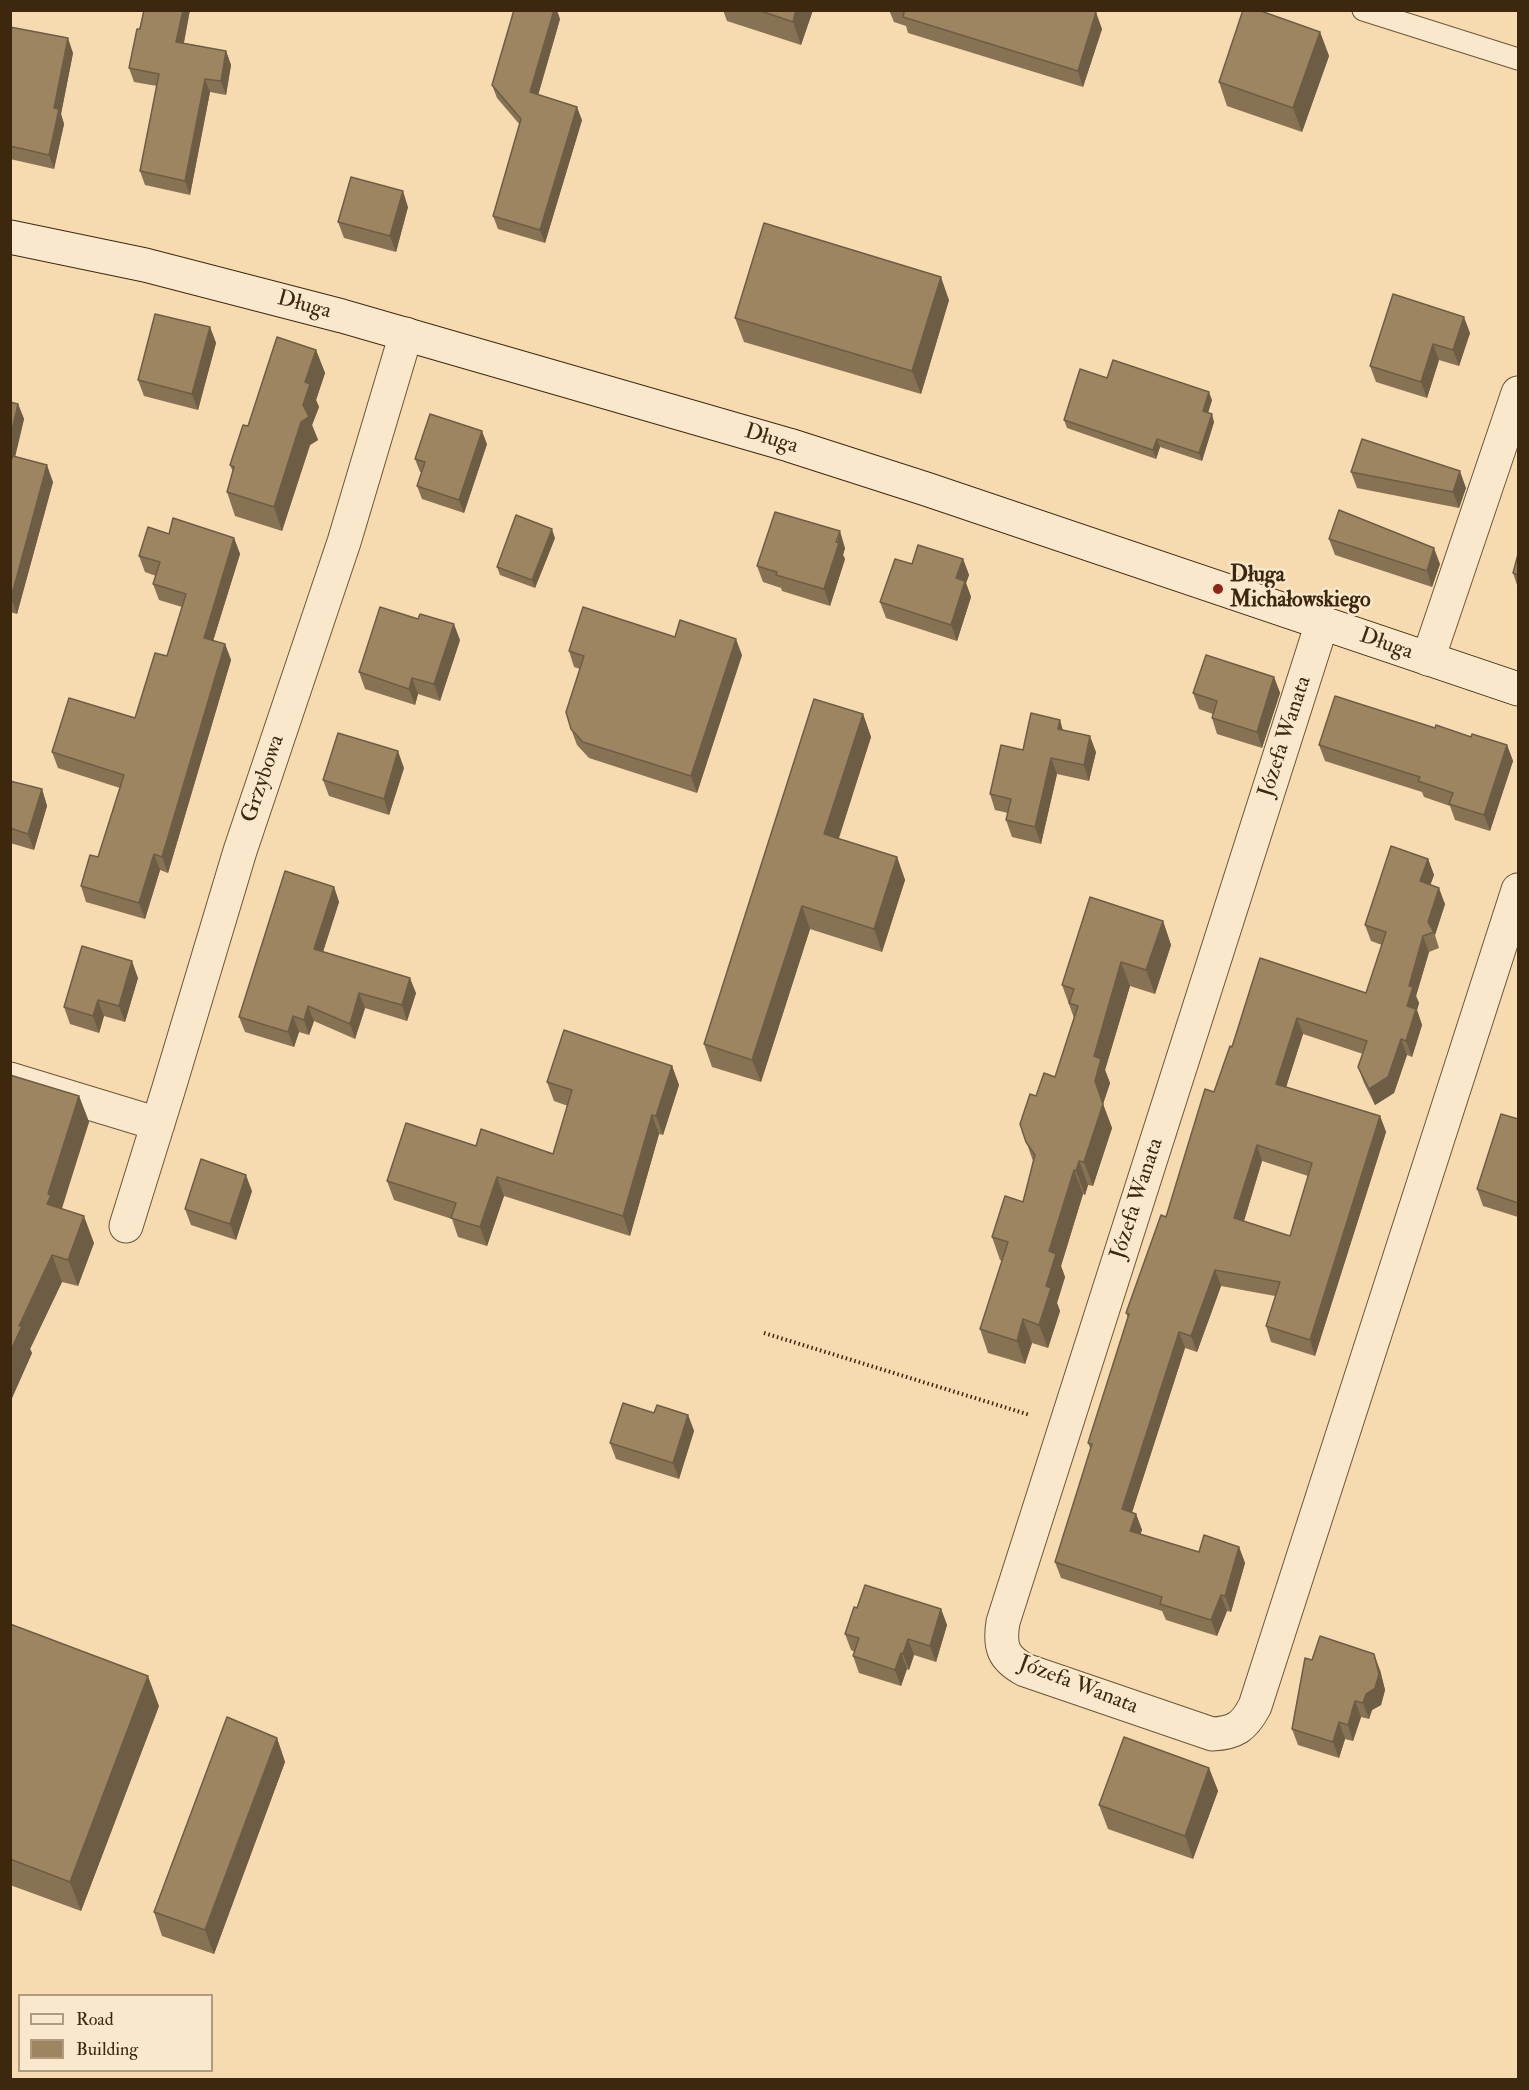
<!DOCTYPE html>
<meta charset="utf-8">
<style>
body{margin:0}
#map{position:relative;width:1529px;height:2090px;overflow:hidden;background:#f6dbb0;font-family:"IM FELL Double Pica",serif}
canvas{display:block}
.frame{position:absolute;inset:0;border:12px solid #3d280e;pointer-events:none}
.legend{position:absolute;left:18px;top:1994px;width:195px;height:78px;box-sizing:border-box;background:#f9e8cc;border:2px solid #ae9b80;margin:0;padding:8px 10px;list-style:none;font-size:18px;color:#3d280e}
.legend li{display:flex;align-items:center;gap:12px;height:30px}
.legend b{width:30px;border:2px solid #ae9b80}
</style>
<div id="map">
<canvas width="1529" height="2090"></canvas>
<div class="frame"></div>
<ul class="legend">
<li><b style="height:8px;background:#f9e8cc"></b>Road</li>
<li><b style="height:16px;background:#9d8562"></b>Building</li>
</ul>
</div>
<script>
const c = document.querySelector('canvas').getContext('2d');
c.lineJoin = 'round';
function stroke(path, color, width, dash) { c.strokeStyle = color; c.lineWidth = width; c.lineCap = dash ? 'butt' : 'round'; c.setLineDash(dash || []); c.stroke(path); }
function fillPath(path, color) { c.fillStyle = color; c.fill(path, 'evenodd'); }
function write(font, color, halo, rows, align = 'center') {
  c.font = font + ' "IM FELL Double Pica",serif'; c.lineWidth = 5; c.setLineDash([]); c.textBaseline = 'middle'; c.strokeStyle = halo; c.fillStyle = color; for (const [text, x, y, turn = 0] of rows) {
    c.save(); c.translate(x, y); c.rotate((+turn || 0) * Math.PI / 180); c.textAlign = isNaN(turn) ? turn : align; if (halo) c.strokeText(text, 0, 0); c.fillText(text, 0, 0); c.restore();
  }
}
const lane = new Path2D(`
 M1363,10L1518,59`);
const street = new Path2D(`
 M1322,623L1003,1622C999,1647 1003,1658 1025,1670L1212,1734C1235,1733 1244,1727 1255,1706L1518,890
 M1428,659L1518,393
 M10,1079L158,1124
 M126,1226L168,1091L240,851L344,542L406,334`);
const secondary = new Path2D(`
 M10,237L145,265L342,316L789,445L926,489L1518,689`);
stroke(lane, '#6b5536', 23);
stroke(street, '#6b5536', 35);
stroke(secondary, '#3d280e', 35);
stroke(new Path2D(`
 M764,1333L1030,1415`), '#3d280e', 4, [1.5, 3]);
stroke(lane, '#f9e8cc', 21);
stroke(street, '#f9e8cc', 33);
stroke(secondary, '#f9e8cc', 33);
fillPath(new Path2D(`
 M144,10H190L184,43L226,51L231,65L226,95L210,92L190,195L145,185L140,171L157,86L134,82L129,68Z
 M723,10H813L801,45L727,21Z
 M889,10H1089L1102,29L1083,87L908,33L906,26L894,22Z
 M560,19L538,95L582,120L545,243L498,229L493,216L520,125L497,98L492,85Z
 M10,27L73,53L61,114L64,124L54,169L10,159Z
 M1320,32L1329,56L1302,132L1227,106L1219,82Z
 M408,207L396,252L344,238L338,222Z
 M1393,294L1470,333L1459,366L1439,360L1427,398L1376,382L1370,366Z
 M949,300L921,394L744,342L735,318Z
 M210,327L216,343L198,410L144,396L138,380Z
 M316,350L325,373L316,400L319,407L312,425L318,440L310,445L282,531L235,516L227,492L233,472L230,465L248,426Z
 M1107,378L1212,400L1208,413L1214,422L1202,461L1160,447L1156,459L1067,428L1064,420Z
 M10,402L18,404L24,419L15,456L53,482L17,614L10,612Z
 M487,444L464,513L422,499L417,486L422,472H420L415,459Z
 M1351,472L1466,488L1459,508L1357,488Z
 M169,534L234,538L240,554L213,641L225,644L231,660L168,873L160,870L145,919L86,902L81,886L98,857L120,788L58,768L52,752L135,718L167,656L182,607L159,600L153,584L156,576L145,572L139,556Z
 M555,538L535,588L500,575L497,567Z
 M1329,539L1440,564L1432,587L1335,555Z
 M845,548L843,555L845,559L830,606L782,591L781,588L763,582L757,566Z
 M1518,554V588L1513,573Z
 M963,559L969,575L966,583L971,597L957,641L886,618L880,602L912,564Z
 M675,637L742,655L697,793L589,758L577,745L571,729L580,669L574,667L569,651Z
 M460,640L440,701L418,694L415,705L365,689L359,672Z
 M1274,677L1280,693L1262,748L1217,734L1212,718L1213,714L1199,709L1193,693Z
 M863,714L871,737L838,839L897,857L905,880L882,952L810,929L761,1082L712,1067L704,1044Z
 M1063,730L1096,752L1089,781L1057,774L1041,844L1012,837L1006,820L1008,813L995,810L990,794L1023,750Z
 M1471,737L1507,745L1513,761L1490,831L1455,820L1450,806L1424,797L1422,792L1325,761L1319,745Z
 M404,768L389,815L329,796L323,780Z
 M10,781L42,789L47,806L34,850L10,843Z
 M1428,859L1434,875L1430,885L1445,904L1435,935L1439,948L1429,952L1416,996L1419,1003L1417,1010L1422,1025L1412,1057L1407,1055L1394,1093L1375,1105L1364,1083L1358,1067L1363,1054L1303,1034L1286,1087L1380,1116L1386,1132L1315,1356L1271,1342L1266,1326L1275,1296L1221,1286L1197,1352L1185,1348L1132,1512L1136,1514L1142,1530L1140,1534L1199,1552L1239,1547L1245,1563L1231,1612L1227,1611L1217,1636L1166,1620L1162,1611L1061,1578L1055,1562L1091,1450L1088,1443L1128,1318L1126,1313L1166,1217L1232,1047L1260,958L1366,993L1382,945L1371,941L1365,925ZM1262,1161L1308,1176L1290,1236L1244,1221Z
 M334,887L339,902L323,952L416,993L407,1021L365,1008L355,1039L314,1021L309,1035L299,1032L294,1047L245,1032L239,1017Z
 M1163,921L1171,945L1155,994L1130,986L1105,1070L1110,1083L1103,1104L1112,1128L1093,1186L1088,1185L1085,1195L1083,1194L1061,1266L1065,1277L1057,1303L1060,1311L1048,1348L1032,1343L1025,1364L988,1353L980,1329L1002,1261L1000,1260L992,1237L1023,1202L1033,1161L1020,1124L1036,1096L1055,1077L1074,1018L1062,985Z
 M138,978L125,1022L104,1016L99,1033L70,1024L64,1007Z
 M672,1066L679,1085L663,1135L659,1134L630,1236L504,1196L487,1246L458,1237L452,1219L394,1200L387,1181L476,1146L553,1154L568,1106L554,1101L547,1082Z
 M10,1075L79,1096L89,1122L61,1209L94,1243L78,1286L62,1282L30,1349L32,1353L12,1398L10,1397Z
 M1518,1119V1217L1483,1206L1477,1189Z
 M252,1191L236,1240L191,1225L185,1209Z
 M654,1413L688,1415L694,1431L679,1479L616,1459L610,1443Z
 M857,1608L941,1609L947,1625L936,1662L914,1655L909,1670L907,1669L901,1686L859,1673L853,1656L855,1652L851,1650L845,1634Z
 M10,1624L159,1706L81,1911L10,1885Z
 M1312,1660L1380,1670L1385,1690L1381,1705L1372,1710L1369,1719L1361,1717L1353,1741L1345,1739L1339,1758L1298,1745L1292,1729Z
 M277,1738L285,1762L214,1954L162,1936L154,1912Z
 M1209,1768L1218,1791L1193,1859L1108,1829L1099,1805Z`), '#877254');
fillPath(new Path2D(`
 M183,10H190L181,56L176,42Z
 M554,10H557L560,19L535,106L530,92Z
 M796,10H813L801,45L793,22Z
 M1096,12L1102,29L1083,87L1078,71Z
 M1320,32L1329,56L1302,132L1293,108Z
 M68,38L73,53L61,114L64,124L54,169L49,155L54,108Z
 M226,51L231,65L226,95L221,81Z
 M205,79L210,92L190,195L185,181Z
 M577,107L582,120L545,243L540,230Z
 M403,191L408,207L396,252L390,236Z
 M941,277L949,300L921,394L912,371Z
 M1464,317L1470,333L1459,366L1453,350Z
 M210,327L216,343L198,410L192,394Z
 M1433,344L1439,360L1427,398L1421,382Z
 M316,350L325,373L316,400L319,407L312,425L318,440L310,445L282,531L274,507L303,405L305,382Z
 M1209,392L1212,400L1206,419L1203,411Z
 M18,404L24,419L13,466L10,457V439Z
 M1212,414L1214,422L1202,461L1199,453Z
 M482,431L487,444L464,513L459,500Z
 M1157,439L1160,447L1156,459L1153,450Z
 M47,465L53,482L17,614L11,598Z
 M1460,471L1466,488L1459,508L1453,492Z
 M552,529L555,538L535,588L532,580Z
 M840,531L845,548L843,555L845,559L830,606L824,589Z
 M234,538L240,554L209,654L204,638Z
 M1434,548L1440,564L1432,587L1427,571Z
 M963,559L969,575L966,583L971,597L957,641L951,625L956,578Z
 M454,624L460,640L440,701L434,684Z
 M736,639L742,655L697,793L691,776Z
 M225,644L231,660L168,873L162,857Z
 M1274,677L1280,693L1262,748L1257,732Z
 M412,678L418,694L415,705L409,689Z
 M863,714L871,737L833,857L824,834Z
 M1060,720L1065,737L1058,729Z
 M1090,736L1096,752L1089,781L1084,765Z
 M1507,745L1513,761L1490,831L1484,815Z
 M398,751L404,768L389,815L384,799Z
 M1051,758L1057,774L1041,844L1035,827Z
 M42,789L47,806L34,850L28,834Z
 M154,854L160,870L145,919L139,903Z
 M897,857L905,880L882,952L874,929Z
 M1428,859L1434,875L1426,897L1420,881Z
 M334,887L339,902L319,964L314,949Z
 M1439,888L1445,904L1435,935L1428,922Z
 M802,906L810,929L761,1082L752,1060Z
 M1163,921L1171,945L1155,994L1146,970Z
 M1423,936L1429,952L1416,996L1419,1003L1417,1010L1422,1025L1412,1057L1406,1041L1409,986Z
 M132,961L138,978L125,1022L119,1006Z
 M1121,962L1130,986L1105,1070L1110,1083L1103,1104L1112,1128L1093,1186L1084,1162L1095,1081L1094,1056Z
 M410,978L416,993L407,1021L402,1005Z
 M359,993L365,1008L355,1039L350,1024Z
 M98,1000L104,1016L99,1033L93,1016Z
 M308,1006L314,1021L309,1035L304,1020Z
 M293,1016L299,1032L294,1047L288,1032Z
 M1297,1018L1303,1034L1282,1100L1276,1084Z
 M1401,1039L1407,1055L1394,1093L1375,1105L1369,1089Z
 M672,1066L679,1085L663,1135L656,1116Z
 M79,1096L89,1122L59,1218L47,1204L48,1194Z
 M652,1115L659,1134L630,1236L623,1216Z
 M1380,1116L1386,1132L1315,1356L1310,1340Z
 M1257,1145L1262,1161L1240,1234L1234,1218Z
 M1079,1161L1088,1185L1085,1195L1076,1171Z
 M1074,1170L1083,1194L1061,1266L1065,1277L1057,1303L1060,1311L1048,1348L1039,1325L1049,1251Z
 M246,1175L252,1191L236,1240L230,1224Z
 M497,1177L504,1196L487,1246L480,1227Z
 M84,1216L94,1243L78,1286L68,1260Z
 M52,1255L62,1282L30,1349L32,1353L12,1398L10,1393V1352L19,1326Z
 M1215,1270L1221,1286L1197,1352L1191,1336Z
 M1023,1319L1032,1343L1025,1364L1017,1341Z
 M1179,1332L1185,1348L1128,1525L1122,1509Z
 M688,1415L694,1431L679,1479L673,1463Z
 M1136,1514L1142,1530L1136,1547L1130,1531Z
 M1239,1547L1245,1563L1231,1612L1225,1596Z
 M1221,1595L1227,1611L1217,1636L1211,1620Z
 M941,1609L947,1625L936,1662L930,1646Z
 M908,1639L914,1655L909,1670L903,1654Z
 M901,1653L907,1669L901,1686L895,1670Z
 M1374,1654L1380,1670L1385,1690L1381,1705L1372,1710L1369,1719L1363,1703Z
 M148,1676L159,1706L81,1911L70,1882Z
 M1355,1701L1361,1717L1353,1741L1348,1725Z
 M1339,1722L1345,1739L1339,1758L1333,1742Z
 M277,1738L285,1762L214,1954L205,1930Z
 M1209,1768L1218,1791L1193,1859L1185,1836Z`), '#6e5d45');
const building = new Path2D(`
 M144,10H183L176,42L226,51L221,81L205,79L185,181L140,171L159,74L129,68L137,29H140Z
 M514,10H554L530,92L577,107L540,230L493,216L521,119L492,85Z
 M758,10H796L793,22Z
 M901,10H1089L1096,12L1078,71L903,17L904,12Z
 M1243,10H1258L1320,32L1293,108L1219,82Z
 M10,27L68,38L54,108L59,109L49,155L10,146Z
 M351,177L403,191L390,236L338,222Z
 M764,223L941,277L912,371L735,318Z
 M1393,294L1464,317L1453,350L1433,344L1421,382L1370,366Z
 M155,314L210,327L192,394L138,380Z
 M277,337L316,350L305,382L310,384L303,405L309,417L301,422L274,507L227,492L234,467L230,465L243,425L248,426Z
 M1113,360L1209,392L1203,411L1212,414L1199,453L1157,439L1153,450L1064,420L1080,369L1107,378Z
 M10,402L18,404L10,439Z
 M430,414L482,431L459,500L417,486L425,462L415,459Z
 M1362,439L1460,471L1453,492L1351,472Z
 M13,456L47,465L11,598L10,463Z
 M1339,510L1434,548L1427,571L1329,539Z
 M775,512L840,531L836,542L839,543L824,589L776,575L777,572L757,566Z
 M516,515L552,529L532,580L497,567Z
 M173,518L234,538L204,638L225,644L162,857L154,854L139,903L81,886L90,855L98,857L124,775L52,752L69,698L135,718L155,653L167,656L186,594L153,584L160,562L139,556L148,527L169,534Z
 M918,545L963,559L956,578L965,581L951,625L880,602L895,559L912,564Z
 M1518,554V575L1513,573Z
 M380,607L418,619L420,614L454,624L434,684L412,678L409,689L359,672Z
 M583,607L675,637L680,620L736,639L691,776L583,742L571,729L566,712L584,656L569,651Z
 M1206,655L1274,677L1257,732L1212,718L1217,701L1193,693Z
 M1335,696L1435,728L1436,725L1471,737L1472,734L1507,745L1484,815L1449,804L1453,793L1418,781L1420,777L1319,745Z
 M814,699L863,714L824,834L897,857L874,929L802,906L752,1060L704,1044Z
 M1031,713L1060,720L1058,729L1090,736L1084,765L1051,758L1035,827L1006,820L1011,799L990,794L1001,745L1023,750Z
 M338,733L398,751L384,799L323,780Z
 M10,781L42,789L28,834L10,828Z
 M1391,846L1428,859L1420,881L1439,888L1428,922L1434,932L1423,936L1409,986L1413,987L1407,1006L1416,1009L1406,1041L1401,1039L1388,1077L1369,1089L1358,1067L1367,1041L1297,1018L1276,1084L1380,1116L1310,1340L1266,1326L1280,1282L1215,1270L1191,1336L1179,1332L1122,1509L1136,1514L1130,1531L1199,1552L1204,1535L1239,1547L1225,1596L1221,1595L1211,1620L1160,1604L1162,1597L1055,1562L1092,1444L1088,1443L1129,1314L1126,1313L1161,1215L1166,1217L1205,1089L1214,1092L1230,1046L1232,1047L1260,958L1366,993L1386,932L1365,925ZM1257,1145L1312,1163L1290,1236L1234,1218Z
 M285,871L334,887L314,949L410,978L402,1005L359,993L350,1024L308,1006L304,1020L293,1016L288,1032L239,1017Z
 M1090,897L1163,921L1146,970L1121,962L1094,1056L1101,1059L1095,1081L1103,1104L1084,1162L1079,1161L1076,1171L1074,1170L1049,1251L1056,1254L1046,1286L1051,1288L1039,1325L1023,1319L1017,1341L980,1329L1008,1242L992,1237L1005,1196L1023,1202L1035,1155L1026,1142L1020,1124L1030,1094L1036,1096L1044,1073L1055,1077L1078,1006L1069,1003L1074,989L1062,985Z
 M82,946L132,961L119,1006L98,1000L93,1016L64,1007Z
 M564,1030L672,1066L656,1116L652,1115L623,1216L497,1177L480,1227L451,1218L456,1203L387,1181L406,1123L476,1146L481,1129L553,1154L572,1090L547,1082Z
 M10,1075L79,1096L48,1194L51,1195L47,1204L84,1216L68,1260L52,1255L19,1326H22L10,1352Z
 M1501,1114L1518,1119V1203L1477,1189Z
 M201,1159L246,1175L230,1224L185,1209Z
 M623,1403L654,1413L657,1405L688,1415L673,1463L610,1443Z
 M865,1585L941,1609L930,1646L908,1639L903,1654L901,1653L895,1670L853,1656L859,1638L845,1634L854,1607L857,1608Z
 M10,1624L148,1676L70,1882L10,1859Z
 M1320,1636L1374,1654L1379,1674L1375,1688L1366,1694L1363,1703L1355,1701L1348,1725L1339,1722L1333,1742L1292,1729L1305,1658L1312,1660Z
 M227,1717L277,1738L205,1930L154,1912Z
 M1124,1737L1209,1768L1185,1836L1099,1805Z`);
fillPath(building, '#9d8562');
stroke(building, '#6e5d45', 1.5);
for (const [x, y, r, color] of [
 [1218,589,6,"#8f2418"]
]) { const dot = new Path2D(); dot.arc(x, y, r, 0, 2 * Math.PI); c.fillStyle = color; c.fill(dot); stroke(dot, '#f9e8cc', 2); }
write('22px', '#3d280e', '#f9e8cc', [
 ["Długa",304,306,15],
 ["Długa",771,440,17],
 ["Długa",1386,645,19],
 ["Józefa Wanata",1286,737,-72],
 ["Grzybowa",264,779,-71],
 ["Józefa Wanata",1138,1199,-72],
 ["Józefa Wanata",1078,1686,21]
]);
write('bold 22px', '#3d280e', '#f9e8cc', [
 ["Długa",1230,576],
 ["Michałowskiego",1230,601]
], 'left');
</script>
